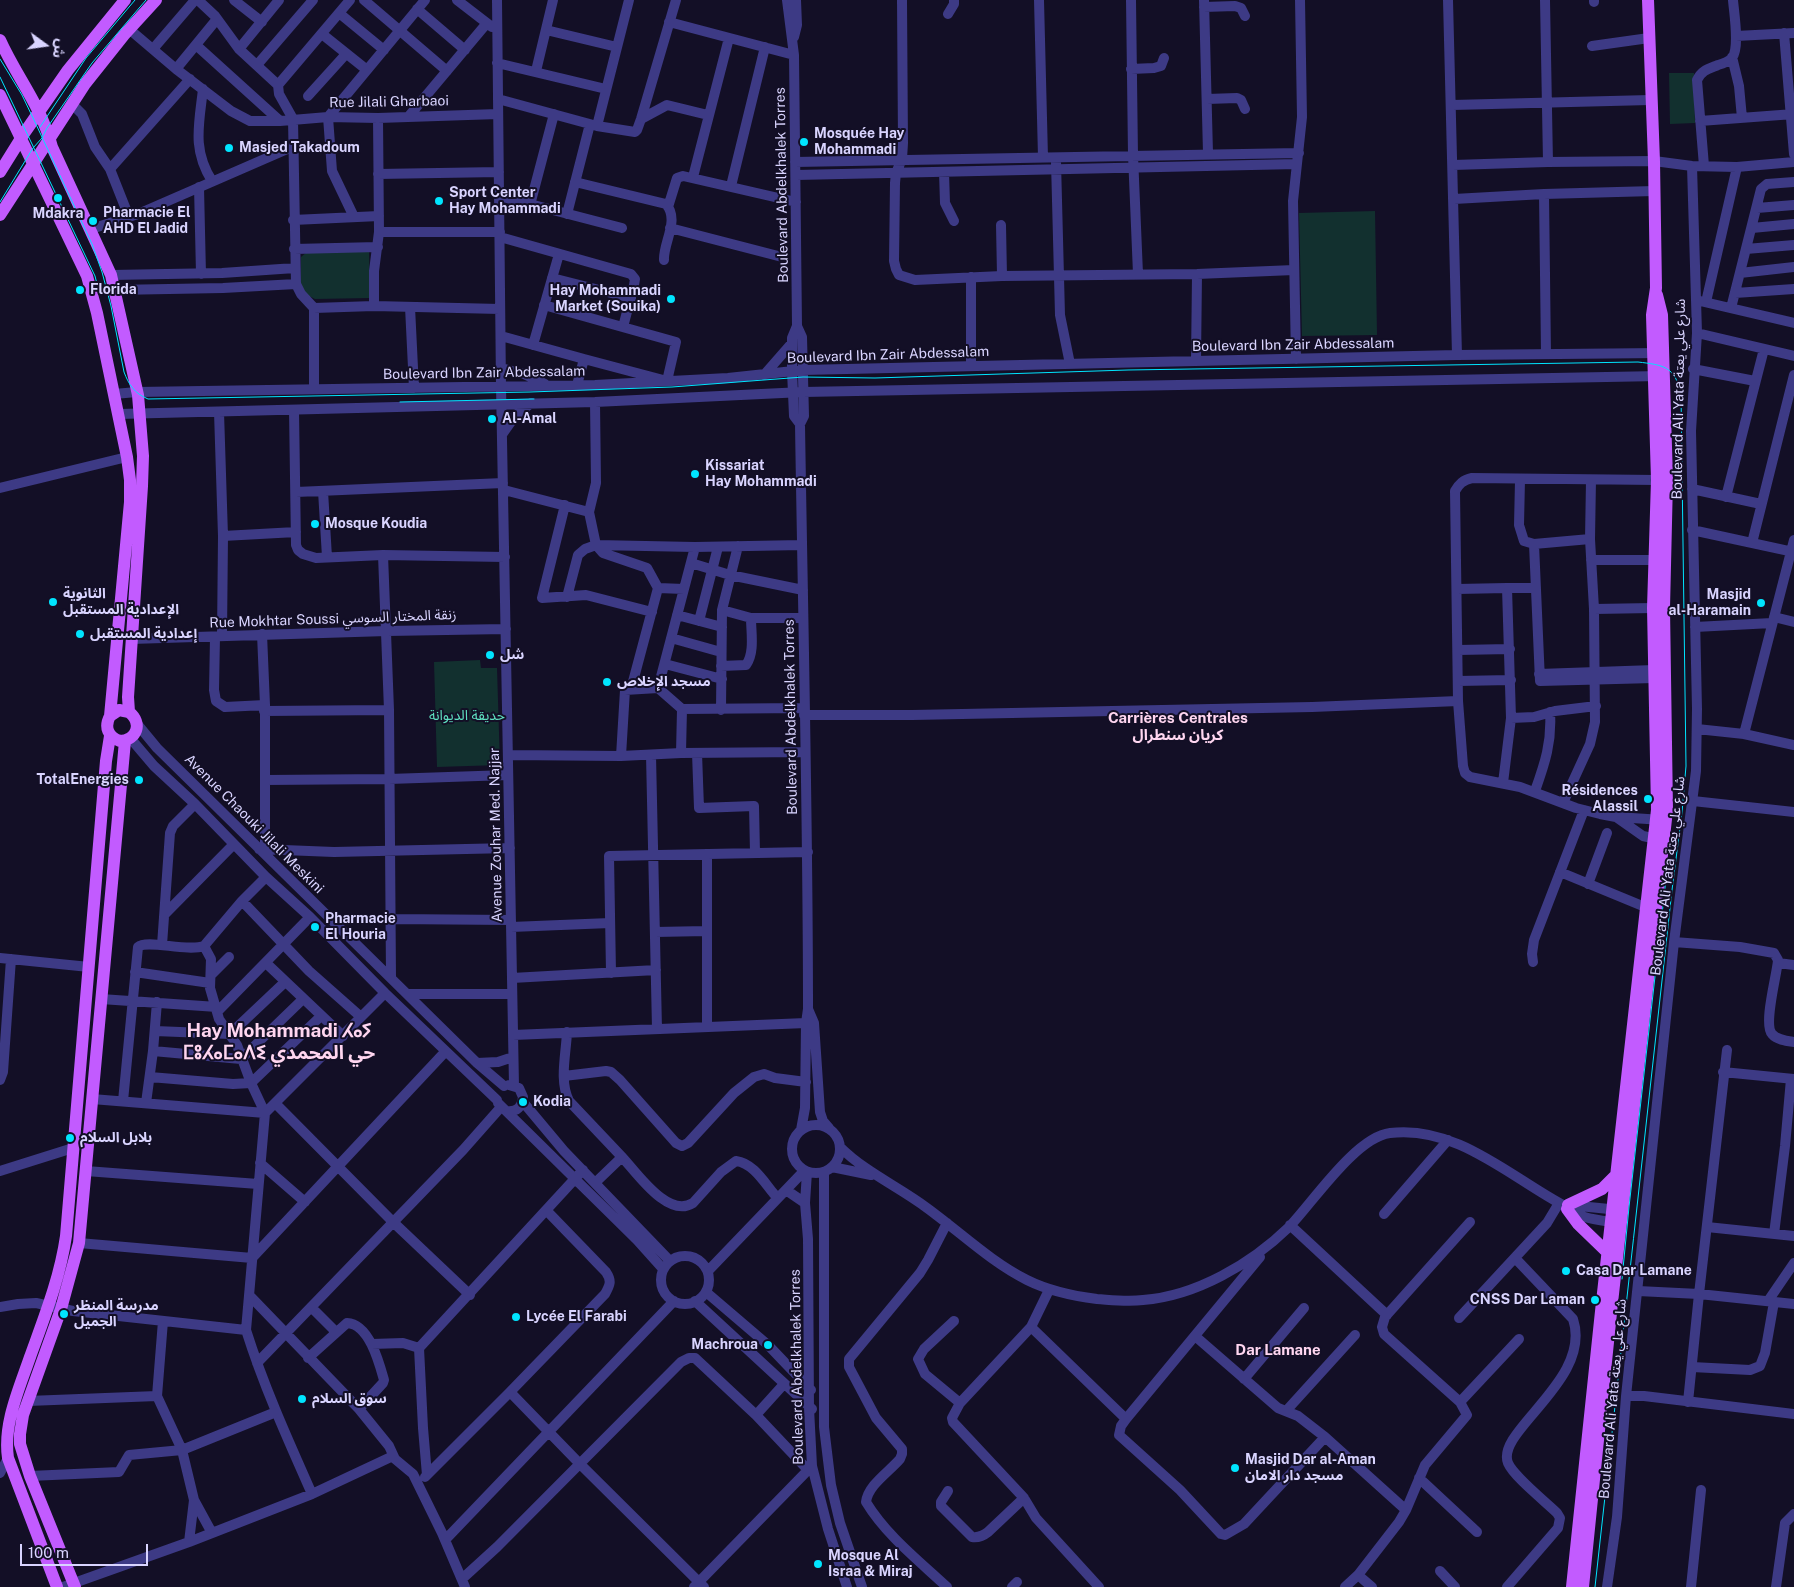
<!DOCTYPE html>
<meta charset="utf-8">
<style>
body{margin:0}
#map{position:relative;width:1794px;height:1587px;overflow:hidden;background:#130f26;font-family:"Public Sans","Noto Sans Arabic",sans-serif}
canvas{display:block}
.north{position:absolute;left:20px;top:20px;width:50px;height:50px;-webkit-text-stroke:4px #130f26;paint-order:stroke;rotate:104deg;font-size:14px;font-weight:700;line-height:20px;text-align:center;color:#d9d4ff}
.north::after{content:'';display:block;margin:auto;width:18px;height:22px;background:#d9d4ff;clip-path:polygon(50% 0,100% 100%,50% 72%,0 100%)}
.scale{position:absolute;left:20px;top:1544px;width:128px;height:22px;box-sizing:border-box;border:2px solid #d9d4ff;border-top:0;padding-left:6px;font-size:15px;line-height:18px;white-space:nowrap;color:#d9d4ff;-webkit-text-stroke:4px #130f26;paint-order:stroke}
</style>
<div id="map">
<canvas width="1794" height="1587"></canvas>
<div class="north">ش</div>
<div class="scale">100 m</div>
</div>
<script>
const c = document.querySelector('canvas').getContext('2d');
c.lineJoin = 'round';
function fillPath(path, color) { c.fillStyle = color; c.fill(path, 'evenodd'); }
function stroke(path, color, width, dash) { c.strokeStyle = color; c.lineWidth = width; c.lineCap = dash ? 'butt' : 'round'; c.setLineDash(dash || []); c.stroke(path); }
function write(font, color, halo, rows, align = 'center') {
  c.font = font + ' "Public Sans","Noto Sans Arabic","Noto Sans Tifinagh",sans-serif'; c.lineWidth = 4; c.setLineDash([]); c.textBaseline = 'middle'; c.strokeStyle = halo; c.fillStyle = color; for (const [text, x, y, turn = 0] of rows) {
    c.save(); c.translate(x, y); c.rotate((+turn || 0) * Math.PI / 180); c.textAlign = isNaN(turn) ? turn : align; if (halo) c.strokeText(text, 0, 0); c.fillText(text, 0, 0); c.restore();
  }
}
fillPath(new Path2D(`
 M1669,73H1694L1695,123L1670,124Z
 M1375,211L1377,335L1302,336L1299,213Z
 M369,250L370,298L315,299L301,292V257L308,251Z
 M480,660L481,668H497L500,765L437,767L434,662Z`), '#12302f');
stroke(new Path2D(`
 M198,0L215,16L239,49L278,85
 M234,0L262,22
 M364,0L447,71
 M457,0L492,27
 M497,0L501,386L514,1085
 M787,0L794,55L797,326L802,337L804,416L800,424C803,619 808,814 808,1009L806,1023L805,1108L801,1130
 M902,0L903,143L902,159L896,173L895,183L894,261L896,269L899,275L915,280L1002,276L1197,274L1294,270
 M1039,0L1043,157
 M1131,0L1133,155L1138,274
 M1204,0L1208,153
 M1448,0L1457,355
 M1545,0L1548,162
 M1594,0V2
 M1204,7L1235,6L1241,8L1245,16
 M417,9L465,50
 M339,13L384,50
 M948,14L954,4V0
 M669,22L794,55
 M129,29L176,69L231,111L250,121H280L328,117L378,118L498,114
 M546,30L617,47
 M1784,33L1794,154
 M322,34L367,70
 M1736,36L1794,33
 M794,37L797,25L796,0
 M196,45L280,121
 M1592,46L1649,38
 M153,49L195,0
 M239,49L279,0
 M1732,57L1739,86L1742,118
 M497,63L606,89
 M257,65L313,0
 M176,69L217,19
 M1131,69L1154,68L1161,66L1164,58
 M536,71L553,0
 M203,89C199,125 192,149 212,181
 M308,96L346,54
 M498,99L597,126L635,132L637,130L641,119L676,0
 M1207,99L1237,98L1241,100L1245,109
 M72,104L82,114L95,147L110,169
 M1452,105L1650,100
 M409,116L487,23
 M641,119L667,105L708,115
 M1700,121L1794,114
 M597,126L629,0
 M795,162L1299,153
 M1056,162L1060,315L1070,364
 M1453,165L1548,162L1654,161L1692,166L1737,167L1794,162
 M1704,166L1697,80C1702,70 1708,69 1718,65C1722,64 1729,61 1732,58C1740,48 1734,13 1733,0
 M944,172L945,203L954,221
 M378,174L499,172
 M796,175L1297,164
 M693,177L729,38
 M575,182L666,204C680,220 663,243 664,260
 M731,186L765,47
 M199,187L201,274
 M1544,194L1546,354
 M499,196L622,228
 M1454,199L1544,194L1654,191
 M530,205L554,114
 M668,207L677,178L683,176L796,202
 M1757,208L1794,205
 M567,214L590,124
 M129,217L110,169L190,79
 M354,217L332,171L328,117L425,0
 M293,220L379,216
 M1001,225L1002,276
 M670,228L782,257
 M1752,228L1794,224
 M91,229L138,214L292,147
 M379,232H500
 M500,237L631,274L635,279L634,285L623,327
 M294,249L378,247
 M1746,249L1794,245
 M1740,273L1794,267
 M111,275L222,273L295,268
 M971,277V366
 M552,278L631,298
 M115,290L223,288L296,284
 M1735,293L1794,289
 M1700,301L1794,323
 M1706,302L1737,167
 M544,305L676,342L667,381L584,359
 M374,306V271L379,232L378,118
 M410,307L414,388
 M314,308L374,306L500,309
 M1731,308L1761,189L1767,184L1794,182
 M797,326L792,338V371L794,416L800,424
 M1697,333L1794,356
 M501,336L584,359L577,385
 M533,345L559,254
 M1296,359L1293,201L1302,117L1300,0
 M1196,361L1197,274
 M501,368L524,374L545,384
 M1693,369L1755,381
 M764,375L792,343
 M314,388V308L301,294L296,284L293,119L279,94L278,85L350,0
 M114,394L137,392L595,385L728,378L803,370L1457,355L1660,353
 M595,402L596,483L589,512L596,545L695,547L802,545
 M294,410L296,545L298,550L303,554L316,558L383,555L505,557
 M219,412L223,536L222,636
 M119,414L595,402L803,392L1660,376
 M503,433L515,416L531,403
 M1520,480L1519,525L1524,541L1534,544L1590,539
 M0,488L127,457
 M1692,489L1761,504
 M504,490L589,512
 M323,491L327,557
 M296,492L503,483
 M1726,497L1764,349
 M565,505L542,598L586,595L652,612
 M1692,530L1794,552
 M223,536L296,532
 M1752,543L1794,375
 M1534,544L1540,681L1654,678
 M383,555L389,710L391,978
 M1591,560H1654
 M691,563L730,575L803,590
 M658,588L684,589
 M1507,588H1536
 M1457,589L1507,588L1511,718L1503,783
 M567,597L578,555L585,549L596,545L603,553L647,568L658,588L631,689
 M1594,609L1653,608
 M722,610L751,618H803
 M677,615L722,627
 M1774,617L1794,622
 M699,621L718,547
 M1695,627L1772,623
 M262,634L265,705V848
 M215,637L214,690L216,701L225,707L265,705
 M671,638L721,652
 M131,639L387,631L506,629
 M1458,650L1510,649
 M665,664L722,679
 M721,666L746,665C755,653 751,632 751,618
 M1539,674L1654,670
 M1458,681L1511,680
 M1458,701L1455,491C1459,484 1463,480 1472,478L1657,480
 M682,709L658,688L695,547
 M721,710L722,610L738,546
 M264,711L389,710
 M804,715H912L1312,707L1458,701L1463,766L1465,773L1470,777L1520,787L1576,808L1600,814L1616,817L1663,820
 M1511,718L1534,717L1555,711L1596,706
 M138,725L157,748L477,1063L504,1086
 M1697,729L1744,734L1794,745
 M1744,734L1794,540
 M131,739L154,766L195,804L266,877L310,917L385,993L497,1100
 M681,753L682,709L804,708
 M697,753L699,808L754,806L755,853
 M508,755L621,756L681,753L805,752
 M651,755L657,1029
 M621,756L625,690L658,688
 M265,780L389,779L508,775
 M1535,791C1545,763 1552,742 1550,712
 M1693,801L1794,812
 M1563,803L1590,744L1595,722L1594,609L1590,539L1591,480
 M1616,817L1643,836L1661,840
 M259,849L334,852L510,848
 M707,854V1027
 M1560,872L1645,907
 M1588,884L1607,833
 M242,901L309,971L361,1017
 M165,914L234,844
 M391,919L511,920
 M511,927L610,923
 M655,932L707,931
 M1674,942L1740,947L1774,953L1778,960C1777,975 1763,1024 1772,1034C1777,1040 1787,1041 1794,1042
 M162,945L170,833L173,826L195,804
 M204,946L211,959L210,988L219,1019L237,1045L251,1083L265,1113L246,1330C264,1387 288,1440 312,1494
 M0,958L89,967
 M1533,962L1532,954L1534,940L1584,810
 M266,963L343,1036
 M1778,963L1794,965
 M135,972L210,983
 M611,973L609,856L808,852
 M211,975L229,957
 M512,978L656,970
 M408,994H512
 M101,999L217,1007
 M808,1009L814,1023L820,1112L823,1121L829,1128
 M218,1011L310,917
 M155,1031L230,1034L285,982
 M567,1032C566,1055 559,1081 569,1101L622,1157L596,1182
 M513,1035L806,1023
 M153,1051L241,1059L303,999
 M477,1063L498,1062L513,1057
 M1723,1072L1794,1079
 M564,1076L606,1071L611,1072L620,1080L676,1143L682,1146L688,1143L734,1093L754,1077L764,1074L775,1078L806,1082
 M150,1077L233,1084L251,1083L321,1016
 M0,1080L3,1072L11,959
 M92,1099L265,1113L385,993
 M123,1101L138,947C147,939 186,952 204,946L242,901L266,877
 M523,1102L564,1151L670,1261
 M146,1103L153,1051L157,1002
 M275,1103L393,1222L470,1295
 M498,1103L637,1240L663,1269
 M507,1111C517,1112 522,1107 523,1097L519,1088L509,1085
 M792 1149a24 24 0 1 1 48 0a24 24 0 1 1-48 0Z
 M840,1147C865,1172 899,1187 927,1208C960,1232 991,1262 1027,1280C1049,1291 1073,1296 1097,1299C1112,1300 1127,1302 1143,1300C1196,1296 1251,1264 1289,1227C1313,1202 1356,1137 1390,1133C1456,1125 1509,1176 1563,1205C1577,1219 1600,1220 1619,1223
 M622,1157C637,1173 668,1219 693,1203L721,1172L736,1161C753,1163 764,1182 774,1194
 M260,1163L305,1202
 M832,1167L871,1175
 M0,1171L73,1148
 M86,1171L258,1184
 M807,1172L805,1203L808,1239L809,1408L812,1466L828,1529L847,1587
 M824,1173V1427L831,1485L840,1523L862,1587
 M786,1190L805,1203
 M1569,1205L1619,1210
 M546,1210L606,1272C612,1281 610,1285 605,1294L510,1392L579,1463L704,1587
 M1384,1214L1448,1140
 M947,1223L928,1260L920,1273L849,1359V1367L876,1418L902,1449V1454L900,1459C889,1472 868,1485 866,1502C886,1535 918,1560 947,1587
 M1290,1225L1387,1315
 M1707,1227L1794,1236
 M1774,1234L1785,1146L1791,1079
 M79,1243L252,1258L445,1052
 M661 1280a24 24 0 1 1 48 0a24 24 0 1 1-48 0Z
 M1260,1257L1126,1419L1121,1426L1119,1435L1180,1490L1221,1534L1225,1535L1244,1524L1325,1437
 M708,1271L804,1171
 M1049,1290L1031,1327L960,1403L952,1418L953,1422L1024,1498L1036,1518L1099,1587
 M1638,1291L1699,1294L1794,1304
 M706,1292L768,1345L811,1390
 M249,1295L359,1409L389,1446L395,1459L413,1474L442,1533L465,1587
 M695,1301L812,1409
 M1768,1301L1794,1263
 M0,1307L18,1304L36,1303L73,1311L246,1330
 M311,1307L336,1332
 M1459,1318L1547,1223L1559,1203
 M163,1321L157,1396L182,1450L194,1500L212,1533
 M954,1321L924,1349L918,1359L925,1374L960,1403
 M1031,1327L1126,1419
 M1195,1336L1278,1408L1298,1416L1325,1437L1406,1510
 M372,1344L403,1343L419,1348
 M308,1358L347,1323C369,1324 379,1362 384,1380L383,1383L359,1409
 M257,1363L463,1150L501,1107
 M1692,1367L1750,1370L1760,1366L1765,1353L1774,1302
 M1244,1379L1304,1308
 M1626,1396H1644L1794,1414
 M28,1401L157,1396
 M1460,1402L1519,1339
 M1688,1402L1699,1294L1727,1050
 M1286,1411L1355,1335
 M756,1415L808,1470
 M0,1473L8,1458
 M427,1475L423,1428L419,1348L583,1170
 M30,1476L119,1472L129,1455L182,1450L276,1412
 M425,1477L510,1392
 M1419,1478L1477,1532
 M948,1491L941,1502V1506L972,1537C979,1538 983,1536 988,1532L1024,1498
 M445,1540L674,1301
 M189,1542L194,1500
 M1440,1571L1455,1587
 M1358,1575L1372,1587
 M463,1578L497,1547L681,1362L689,1358H695L756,1415L784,1384
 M63,1587L189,1542L312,1494L393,1456
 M694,1587L812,1466
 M1012,1587L1017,1582
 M1345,1587L1358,1575L1399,1522L1406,1510L1425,1465L1467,1415L1460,1402L1384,1334L1382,1327L1385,1317L1470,1222
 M1507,1587L1558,1528L1560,1518L1557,1513C1546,1502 1514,1477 1508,1463C1495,1431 1593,1380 1573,1319L1515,1258
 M1607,1587L1617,1517L1626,1396L1674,942L1696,771L1697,709L1691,431L1697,333L1692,166
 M1691,1587L1701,1490
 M1776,1587L1785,1523L1794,1514`), '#3d3a85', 10);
stroke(new Path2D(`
 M0,40C17,78 41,105 52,147L111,275L138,395L143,456L142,486L128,697L129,712
 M0,95L87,276L97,313L127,457L130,480V502L110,716C104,727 108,737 120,741C137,740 143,723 129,712L119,710L110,716
 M0,172L25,132L68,70L125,0
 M0,215L85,84L124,35L156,0
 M1568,1205L1602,1189L1616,1175
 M1567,1209L1578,1224L1608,1253
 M57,1587L8,1458C3,1424 19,1389 30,1357C44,1318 60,1278 66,1236L106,761L110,736
 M75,1587L30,1476L20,1444V1434L23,1415L61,1309L79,1243L125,741
 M1572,1587L1602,1302L1657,810L1653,608L1657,480L1652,315L1656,288L1654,161L1648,0
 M1583,1587L1612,1303L1667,810L1664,608L1667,480L1662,315L1657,295`), '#c25bff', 12);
stroke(new Path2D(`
 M0,59L22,95L34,120L92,244L102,272L111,306L124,372C129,385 134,393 148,399L530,392L672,387L803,377L875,378L1128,370L1638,362C1663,365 1675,366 1681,394L1686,766L1682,812L1672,890L1595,1587
 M0,77L95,276L98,288
 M40,127L86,58L135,0
 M0,202L33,148L42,138L47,128L92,63L146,0
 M400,402L534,399
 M1622,1279L1629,1207L1666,879`), '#00e5ff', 1);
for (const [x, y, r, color] of [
 [804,142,5,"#00e5ff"],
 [229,148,5,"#00e5ff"],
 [58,198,5,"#00e5ff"],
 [439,201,5,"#00e5ff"],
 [93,221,5,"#00e5ff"],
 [80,290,5,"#00e5ff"],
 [671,299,5,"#00e5ff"],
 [492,419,5,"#00e5ff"],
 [695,474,5,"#00e5ff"],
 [315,524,5,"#00e5ff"],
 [53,602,5,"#00e5ff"],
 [1761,603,5,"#00e5ff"],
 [80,634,5,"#00e5ff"],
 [490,655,5,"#00e5ff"],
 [607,682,5,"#00e5ff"],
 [139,780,5,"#00e5ff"],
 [1648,799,5,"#00e5ff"],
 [315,927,5,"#00e5ff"],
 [523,1102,5,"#00e5ff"],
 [70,1138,5,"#00e5ff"],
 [1566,1271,5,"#00e5ff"],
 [1595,1300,5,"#00e5ff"],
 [64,1314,5,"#00e5ff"],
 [516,1317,5,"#00e5ff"],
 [768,1345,5,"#00e5ff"],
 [302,1399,5,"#00e5ff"],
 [1235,1468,5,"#00e5ff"],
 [818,1564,5,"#00e5ff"]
]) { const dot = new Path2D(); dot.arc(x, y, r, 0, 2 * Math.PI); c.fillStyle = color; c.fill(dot); stroke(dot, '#130f26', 2); }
write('14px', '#d9d4ff', '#130f26', [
 ["Rue Jilali Gharbaoi",389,102,-1],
 ["Boulevard Abdelkhalek Torres",782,185,-91],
 ["Boulevard Ibn Zair Abdessalam",1293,345,-1],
 ["Boulevard Ibn Zair Abdessalam",888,355,-2],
 ["Boulevard Ibn Zair Abdessalam",484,373,-1],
 ["Boulevard Ali Yata شارع علي يعتة",1679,399,-89],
 ["Rue Mokhtar Soussi زنقة المختار السوسي",333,619,-2],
 ["Boulevard Abdelkhalek Torres",791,717,-91],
 ["Avenue Chaouki Jilali Meskini",254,824,45],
 ["Avenue Zouhar Med. Najjar",496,835,-91],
 ["Boulevard Ali Yata شارع علي يعتة",1668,876,-83],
 ["Boulevard Abdelkhalek Torres",797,1367,-91],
 ["Boulevard Ali Yata شارع علي يعتة",1613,1399,-85]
]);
write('bold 14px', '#d9d4ff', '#130f26', [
 ["Mosquée Hay",814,134],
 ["Mohammadi",814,150],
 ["Masjed Takadoum",239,148],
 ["Sport Center",449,193],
 ["Hay Mohammadi",449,209],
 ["Pharmacie El",103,213],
 ["AHD El Jadid",103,229],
 ["Mdakra",58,214,"center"],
 ["Florida",90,290],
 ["Hay Mohammadi",661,291,"right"],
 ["Market (Souika)",661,307,"right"],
 ["Al-Amal",502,419],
 ["Kissariat",705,466],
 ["Hay Mohammadi",705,482],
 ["Mosque Koudia",325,524],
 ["الثانوية",63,594],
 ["الإعدادية المستقبل",63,610],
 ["Masjid",1751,595,"right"],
 ["al-Haramain",1751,611,"right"],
 ["إعدادية المستقبل",90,634],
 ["شل",500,655],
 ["مسجد الإخلاص",617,682],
 ["TotalEnergies",129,780,"right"],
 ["Résidences",1638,791,"right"],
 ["Alassil",1638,807,"right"],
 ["Pharmacie",325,919],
 ["El Houria",325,935],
 ["Kodia",533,1102],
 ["بلابل السلام",80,1138],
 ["Casa Dar Lamane",1576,1271],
 ["CNSS Dar Laman",1585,1300,"right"],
 ["مدرسة المنظر",74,1306],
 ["الجميل",74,1322],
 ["Lycée El Farabi",526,1317],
 ["Machroua",758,1345,"right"],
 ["سوق السلام",312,1399],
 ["Masjid Dar al-Aman",1245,1460],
 ["مسجد دار الامان",1245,1476],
 ["Mosque Al",828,1556],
 ["Israa & Miraj",828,1572]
], 'left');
write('14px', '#5fe0c0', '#130f26', [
 ["حديقة الديوانة",467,716]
]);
write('bold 15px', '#ffd6f0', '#130f26', [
 ["Carrières Centrales",1178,718],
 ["كريان سنطرال",1178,735],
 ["Dar Lamane",1278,1350]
]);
write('bold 19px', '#ffd6f0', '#130f26', [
 ["Hay Mohammadi ⵃⴰⵢ",279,1031],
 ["ⵎⵓⵃⴰⵎⴰⴷⵉ حي المحمدي",279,1053]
]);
</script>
